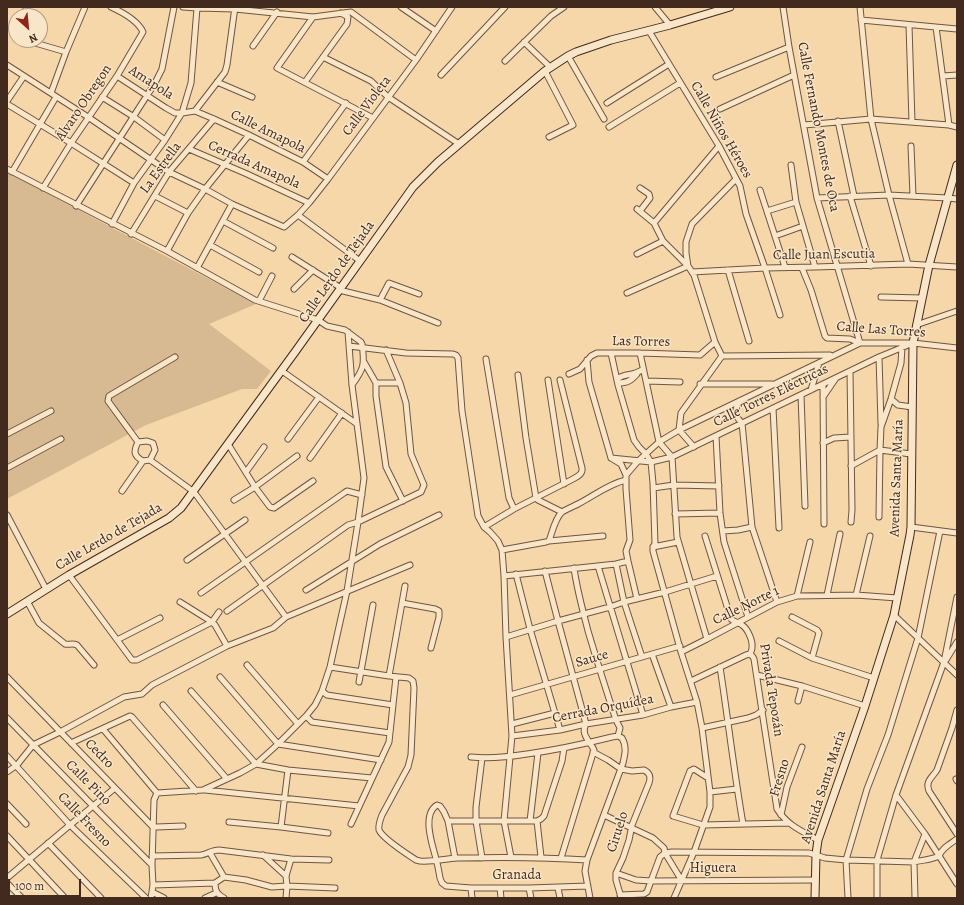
<!DOCTYPE html>
<meta charset="utf-8">
<style>
body{margin:0}
#map{position:relative;width:964px;height:905px;overflow:hidden;background:#f6d7a9;font-family:Alegreya,serif}
canvas{display:block}
.frame{position:absolute;inset:0;border:8px solid #422a1f;pointer-events:none}
.north{position:absolute;left:8px;top:8px;width:40px;height:40px;box-sizing:border-box;background:#f9e5c7;border:1px solid #b09a84;border-radius:50%;rotate:153deg;font-size:11px;font-weight:700;line-height:16px;text-align:center;color:#422a1f}
.north::after{content:'';display:block;margin:auto;width:14px;height:18px;background:#8f2418;clip-path:polygon(50% 0,100% 100%,50% 72%,0 100%)}
.scale{position:absolute;left:8px;top:879px;width:73px;height:18px;box-sizing:border-box;border:2px solid #422a1f;border-top:0;padding-left:5px;font-size:12px;line-height:14px;white-space:nowrap;color:#422a1f;-webkit-text-stroke:3px #f9e5c7;paint-order:stroke}
</style>
<div id="map">
<canvas width="964" height="905"></canvas>
<div class="frame"></div>
<div class="north">N</div>
<div class="scale">100 m</div>
</div>
<script>
const c = document.querySelector('canvas').getContext('2d');
c.lineJoin = 'round';
function fillPath(path, color) { c.fillStyle = color; c.fill(path, 'evenodd'); }
function stroke(path, color, width, dash) { c.strokeStyle = color; c.lineWidth = width; c.lineCap = dash ? 'butt' : 'round'; c.setLineDash(dash || []); c.stroke(path); }
function write(font, color, halo, rows, align = 'center') {
  c.font = font + ' Alegreya,serif'; c.lineWidth = 3; c.setLineDash([]); c.textBaseline = 'middle'; c.strokeStyle = halo; c.fillStyle = color; for (const [text, x, y, turn = 0] of rows) {
    c.save(); c.translate(x, y); c.rotate((+turn || 0) * Math.PI / 180); c.textAlign = isNaN(turn) ? turn : align; if (halo) c.strokeText(text, 0, 0); c.fillText(text, 0, 0); c.restore();
  }
}
fillPath(new Path2D(`
 M7,172L256,304L209,324L271,371L257,389H242L146,425L7,499Z`), '#d7ba92');
const minor = new Path2D(`
 M183,7L197,8L235,9L313,17L351,12L416,60
 M401,7L436,31
 M655,7L670,25
 M783,7L789,47L817,198L860,343
 M860,7L871,119L889,195L908,264
 M23,16L27,7
 M313,17L277,68L373,118
 M861,20L957,29
 M909,25L912,122
 M936,27L949,125
 M16,31L15,33L16,36
 M649,31L719,146L740,186L746,214L765,268L780,315
 M25,40L66,52
 M524,42L550,67
 M253,46L277,12
 M568,56L604,119
 M323,57L371,81L388,97L459,144
 M505,61L551,16L564,7
 M7,65L88,117L169,172L205,189L232,204L284,227L298,215L309,203L328,179L416,60L452,7
 M545,71L573,125L549,137
 M441,75L505,7
 M117,76L166,108L175,113H182L195,111L214,119L249,135L303,162L328,179
 M943,76L957,75
 M716,77L789,47
 M217,82L252,97
 M305,82L347,24L348,17L341,13
 M51,93L66,52L85,7
 M102,97L134,117L165,140
 M7,101L24,76
 M607,103L669,64
 M7,104L71,143L134,183
 M720,109L794,75
 M195,111L225,72L227,65L235,7
 M838,121L854,196
 M804,125L871,119L949,125L957,127
 M609,127L680,83
 M911,146L913,196
 M189,149L247,174L309,203
 M303,162L346,103
 M791,165L796,202L815,267
 M7,169L167,251L255,300L318,320L327,326L345,330L361,342L362,344C365,364 364,369 352,385
 M12,172L56,97
 M43,188L71,143L117,76L143,32C138,21 122,12 111,7
 M760,190L785,267
 M155,196L188,213
 M850,196L871,266
 M817,198L889,195L948,198L957,199
 M76,206L155,83L162,69L174,7
 M637,209L654,223L663,241L688,266L694,275L715,342L722,356L681,413L679,430L694,447
 M640,211L650,198L649,194L640,188
 M767,211L796,202
 M298,215L360,261
 M223,221L273,248
 M654,223L719,146
 M112,224L134,183L165,140L182,113L191,83L197,8
 M131,234L169,172L214,119
 M775,236L803,226
 M210,245L259,272
 M167,251L188,213L205,189L249,135
 M637,254L663,241
 M292,257L341,288
 M197,268L232,204
 M802,268L811,290L825,336L827,338L850,339L860,343H913L957,348
 M728,270L749,341
 M692,272L765,268L815,267L908,264L957,267
 M294,289L313,270
 M339,290L380,300L438,323
 M627,293L688,266L686,253V242L692,224L736,179
 M881,297L922,298
 M380,300L389,283L419,294
 M259,301L272,276
 M916,325L957,311
 M349,346L406,353L453,354L456,355L458,358L462,411L478,516L484,527L490,532L498,541L502,550L504,576L506,637L512,736L504,821L511,857
 M611,353L618,385L634,440L639,447L646,454L651,462L653,483L655,544L653,547V551L681,652L697,702L702,728L710,792V807L694,852L674,898
 M640,353L659,442L672,457L677,537L707,639
 M722,356L830,355
 M879,357L881,424
 M486,359L509,498L514,509
 M587,360L589,382L611,458L621,464L626,475V489L630,540L626,551L628,561L637,599
 M364,362L376,383V396L386,467L403,501
 M282,371L357,424
 M850,371L852,510L851,522
 M569,374L580,369L591,356L597,353H640L700,355L715,342
 M518,375L526,438L536,498L538,500L562,512
 M617,379C626,372 633,377 643,369
 M548,380L564,484
 M646,381L680,382
 M376,383H400
 M618,383C627,383 631,381 637,374
 M700,384H772
 M823,384L824,524
 M811,390L819,363
 M801,395L805,506
 M823,397L836,378
 M891,399L898,405L912,407
 M739,401C735,412 733,414 742,423L752,527L777,602
 M773,408L779,528
 M7,434L51,411
 M716,436L720,513L724,542L748,617
 M288,439L319,397
 M138,442C133,452 134,456 143,461L150,460L155,450L153,443L147,441L138,442L108,401L109,396L175,357
 M823,443L834,438L851,437
 M228,444L255,487L270,507L274,508L313,481
 M310,458L342,413
 M611,458L651,462L672,457L879,357L913,343
 M150,460L194,492L286,617
 M851,466L880,450L911,454
 M7,468L61,439
 M246,472L264,447
 M626,475L638,461L659,442L679,430L860,343
 M653,488L674,485L719,486
 M122,491L143,461
 M234,500L255,487L297,456
 M675,514L720,513
 M7,515L46,589
 M879,517L880,450L881,427L891,399L901,363L902,347
 M484,527L514,509L573,479C578,476 583,474 582,468L560,380
 M911,527L957,533
 M723,531L738,530L752,527
 M705,536L731,619C734,622 738,622 742,625C748,629 753,641 752,648C752,650 751,652 750,654L753,657L754,659L777,809C788,826 802,831 818,840
 M549,541L603,536
 M653,547L678,542
 M502,550L546,542L549,541C552,533 555,518 562,512C565,510 574,506 578,504C594,496 608,484 626,480
 M187,560L245,520
 M616,564L624,602L642,657
 M598,566L643,715
 M574,568C577,590 583,611 588,631C597,661 606,690 616,720L620,728L618,736
 M545,571L558,621L586,724C580,734 590,741 594,750L561,858
 M516,574L530,629L560,730
 M69,575L132,660H137L212,622L219,612
 M504,576L616,564L628,561
 M306,590L380,544L439,515
 M201,593L344,493L347,491L362,495
 M827,595L840,534
 M856,595L870,536
 M797,596L810,542
 M27,601L39,623L65,644C69,645 73,643 77,645L94,665
 M180,602L212,622L215,625L227,646
 M402,603L435,609L439,611V617L431,648
 M227,611L348,525L358,522L421,492L424,485L411,454L406,403L400,383L386,350
 M894,615L957,675
 M792,617L817,630L819,633L812,658
 M506,637L558,621L610,607L624,602L665,592L717,576
 M117,640L160,618
 M779,641L812,658L874,678
 M681,652L707,639L777,602L797,596L856,595L897,598
 M652,654L671,707
 M946,660L957,642
 M247,665L298,724
 M330,667L389,676L409,678L413,681L414,688L411,755L408,767L382,815C380,820 378,825 379,830C383,839 407,854 416,860L420,861C432,862 444,859 457,858C500,857 544,857 587,860
 M720,667C728,719 734,772 743,824
 M757,675L802,686L865,706
 M389,676L405,586
 M7,677L152,826L156,827L183,826
 M220,677L278,744L381,760
 M691,681L746,655L750,654
 M359,682L373,605
 M191,691L256,764L288,770L372,778
 M322,691L327,695L393,705
 M510,695L680,646
 M798,701L802,686
 M163,705L227,779
 M957,710L952,728L937,770C932,778 925,781 929,791L957,834
 M306,716L312,722L390,733
 M7,718L93,806L152,865
 M512,724L555,713
 M702,728L748,718L756,715L763,710
 M103,729L157,793
 M512,736L560,730L586,724L643,715L671,707L697,702
 M71,743L130,716L132,717L196,791
 M593,752L608,760L621,769L632,771L644,770C650,773 651,777 649,783L632,825L629,840L623,858L616,873V880L621,897
 M7,756L70,825L146,898
 M471,757C490,759 508,757 527,754C556,750 584,744 612,737L618,736L622,738C627,747 625,754 623,763L587,860L585,871L590,898
 M482,758L476,807V821L482,858
 M7,772L17,765L33,745L60,732L124,697L142,694L152,685L227,646L273,628L286,617L410,565
 M708,778L694,769L690,771L673,816L703,825L789,823
 M956,779L957,781
 M205,790L359,806
 M710,792L737,789
 M157,793L203,790L240,773L256,764L278,744L306,716L315,705L322,691L330,667L347,591L358,522L364,478L352,385L348,332
 M896,795L925,834L957,884
 M7,804L26,824
 M604,815L653,838L664,848L665,853L682,881
 M781,815L787,787L802,747
 M448,821L455,858
 M530,821L538,753
 M537,821H448L444,812L440,806L437,805C421,815 433,846 436,859C438,866 439,872 440,878L442,883L446,886L471,888H529L588,886
 M229,822L281,827L328,833
 M351,824L389,742L396,677
 M281,827L288,770
 M7,836L65,898
 M48,843L101,898
 M210,853L224,877
 M263,855L286,876
 M152,856L201,855C207,854 212,850 219,850L291,859L329,860
 M541,857L537,821L541,819L544,816L562,761L564,748
 M616,873L636,880L651,881L660,857L665,853L672,852L809,853L825,858L846,860L914,862C922,860 931,860 939,856C942,848 950,844 957,839
 M7,878L70,825L115,788
 M7,883L22,898
 M215,883C215,891 217,894 224,898
 M153,885L215,883L224,877L246,880L272,887L287,886L335,888
 M471,888L472,898
 M500,888L501,898
 M529,888L531,898
 M558,888L560,898
 M152,892L164,898
 M620,895L644,894L647,892L651,881L815,880
 M151,898L153,885L152,865L154,800L157,793
 M205,898L216,893
 M286,898L287,886L286,876L291,859
 M848,898L846,860L867,789L888,735L918,638L940,531
 M877,898V860L896,795L944,662L957,597
 M915,898L914,862L925,834`);
const secondary = new Path2D(`
 M7,614L69,575L169,518L181,508L295,352L413,187L438,162L545,71L568,56L576,52L611,40L670,25L730,7
 M815,898L816,854L818,840L865,706L894,615L910,535L911,527L913,343L929,265L957,165`);
stroke(minor, '#6f5542', 7);
stroke(secondary, '#422a1f', 9);
stroke(minor, '#f9e5c7', 5);
stroke(secondary, '#f9e5c7', 7);
write('14px', '#422a1f', '#f9e5c7', [
 ["Amapola",151,83,33],
 ["Álvaro Obregon",84,103,-56],
 ["Calle Violeta",367,106,-53],
 ["Calle Fernando Montes de Oca",818,127,79],
 ["Calle Niños Héroes",721,130,60],
 ["Calle Amapola",268,132,26],
 ["Cerrada Amapola",254,165,24],
 ["La Estrella",161,168,-54],
 ["Calle Juan Escutia",824,255,-1],
 ["Calle Lerdo de Tejada",337,272,-55],
 ["Calle Las Torres",881,330,4],
 ["Las Torres",641,342,1],
 ["Calle Torres Eléctricas",771,396,-26],
 ["Avenida Santa María",897,478,-88],
 ["Calle Lerdo de Tejada",109,537,-30],
 ["Calle Norte 1",746,606,-26],
 ["Sauce",592,659,-16],
 ["Privada Tepozán",771,690,81],
 ["Cerrada Orquídea",603,709,-11],
 ["Cedro",99,754,46],
 ["Fresno",780,778,-73],
 ["Calle Pino",88,783,45],
 ["Avenida Santa María",824,787,-72],
 ["Calle Fresno",84,820,46],
 ["Ciruelo",618,832,-72],
 ["Higuera",713,869],
 ["Granada",517,876]
]);
</script>
